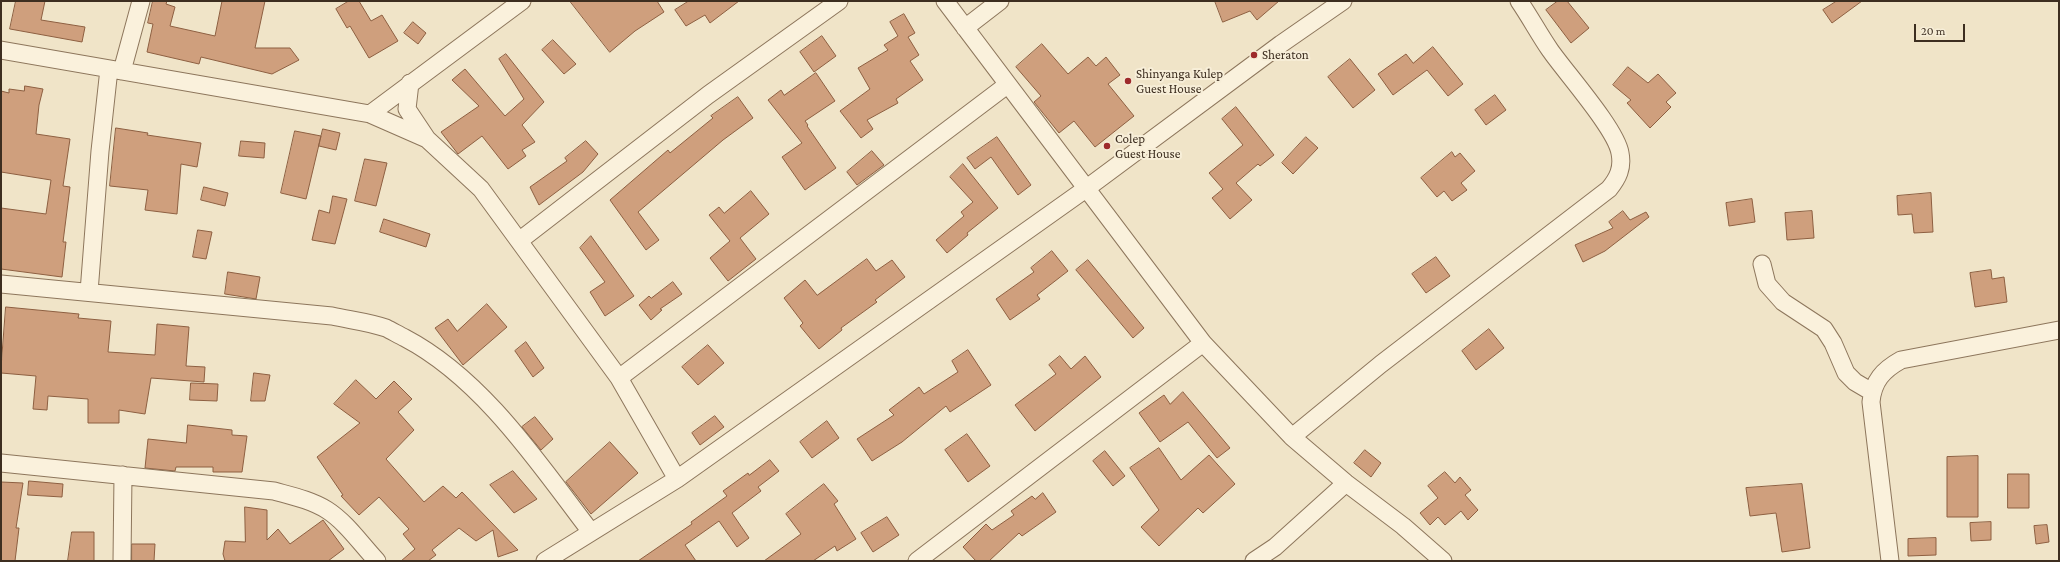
<!DOCTYPE html>
<style>
body{margin:0}
#map{position:relative;width:2060px;height:562px;overflow:hidden;background:#f0e4c8;font-family:"Crimson Pro",serif}
canvas{display:block}
.frame{position:absolute;inset:0;border:2px solid #3d2e20;pointer-events:none}
.scale{position:absolute;left:1914px;top:24px;width:51px;height:18px;box-sizing:border-box;border:2px solid #3d2e20;border-top:0;padding-left:5px;font-size:12px;line-height:14px;white-space:nowrap;color:#3d2e20;-webkit-text-stroke:3px #f7eed8;paint-order:stroke}
</style>
<div id="map">
<canvas width="2060" height="562"></canvas>
<div class="frame"></div>
<div class="scale">20 m</div>
</div>
<script>
const c = document.querySelector('canvas').getContext('2d');
c.lineJoin = 'round';
function fillPath(path, color) { c.fillStyle = color; c.fill(path, 'evenodd'); }
function stroke(path, color, width, dash) { c.strokeStyle = color; c.lineWidth = width; c.lineCap = dash ? 'butt' : 'round'; c.setLineDash(dash || []); c.stroke(path); }
function write(font, color, halo, rows, align = 'center') {
  c.font = font + ' "Crimson Pro",serif'; c.lineWidth = 4; c.setLineDash([]); c.textBaseline = 'middle'; c.strokeStyle = halo; c.fillStyle = color; for (const [text, x, y, turn = 0] of rows) {
    c.save(); c.translate(x, y); c.rotate((+turn || 0) * Math.PI / 180); c.textAlign = isNaN(turn) ? turn : align; if (halo) c.strokeText(text, 0, 0); c.fillText(text, 0, 0); c.restore();
  }
}
const building = new Path2D(`
 M16,1H45L41,20L85,27L82,42L10,29Z
 M153,1H167L166,4L175,7L170,26L215,36L222,1H265L255,48H290L299,60L272,74L201,57L199,64L147,52L153,24L148,23Z
 M349,1H359L371,21L382,15L398,41L369,58L350,26L347,28L336,9Z
 M570,1H657L664,12L635,31L610,52Z
 M689,1H739L710,23L705,15L686,26L675,10Z
 M1215,1H1279L1257,20L1250,11L1223,22Z
 M1558,1H1567L1589,28L1571,43L1546,10Z
 M1837,1H1862L1832,23L1823,10Z
 M904,14L915,33L908,37L919,55L910,61L923,80L896,99L898,103L867,120L873,129L861,138L840,111L870,89L858,68L888,50L884,45L898,36L890,22Z
 M413,22L426,33L418,44L404,33Z
 M822,36L836,56L814,72L800,52Z
 M553,40L576,64L564,74L542,50Z
 M1042,44L1068,74L1088,57L1096,66L1106,57L1120,75L1108,84L1134,116L1095,147L1074,121L1059,133L1034,102L1041,96L1016,67Z
 M1433,47L1463,84L1448,96L1427,70L1393,95L1378,74L1406,54L1413,63Z
 M506,54L544,102L522,125L535,142L522,150L526,156L508,169L482,136L458,154L441,132L479,106L452,80L465,69L505,116L524,99L499,59Z
 M1350,59L1375,90L1353,108L1328,77Z
 M1628,67L1648,83L1658,74L1676,93L1666,102L1671,107L1650,128L1627,103L1631,100L1613,85Z
 M816,73L835,101L805,121L808,125L807,126L836,168L805,190L782,157L802,143L768,100L781,90L784,95Z
 M25,86L43,89L39,105L36,134L70,139L63,186L70,187L63,242H66L62,277L1,269V208L46,214L51,180L1,172V91L9,93V89L24,91Z
 M1495,95L1506,110L1486,125L1475,110Z
 M738,97L753,118L723,140L638,212L659,240L646,250L610,200L668,150L670,153L713,118L711,116Z
 M1236,107L1274,155L1260,166L1258,164L1236,183L1252,200L1230,219L1212,198L1223,189L1209,173L1243,145L1222,119Z
 M116,128L148,133L147,135L201,143L197,167L181,164L177,214L145,210L148,190L110,186Z
 M323,129L340,133L336,150L319,146Z
 M295,131L321,136L306,199L281,193Z
 M997,137L1031,185L1018,195L991,157L975,169L967,158Z
 M1306,137L1318,148L1293,174L1282,163Z
 M241,141L265,143L264,158L239,156Z
 M586,141L598,154L583,172L539,205L530,187L567,161L565,158Z
 M872,151L884,165L857,185L847,172Z
 M1452,152L1455,157L1460,153L1475,171L1461,183L1467,190L1452,201L1444,191L1437,197L1421,178Z
 M365,159L387,163L376,206L355,201Z
 M963,164L998,208L967,233L968,235L947,253L936,240L964,216L961,212L973,202L950,177Z
 M204,187L228,193L225,206L201,200Z
 M751,191L769,214L740,238L756,259L728,281L710,258L730,241L709,215L719,207L724,213Z
 M1931,193L1933,232L1914,233L1912,214L1898,215L1897,196Z
 M333,196L347,199L335,244L312,240L319,210L329,213Z
 M1752,199L1755,222L1729,226L1726,203Z
 M1623,211L1630,220L1646,212L1649,217L1605,251L1583,262L1575,245L1613,228L1609,222Z
 M1812,211L1814,238L1787,240L1785,213Z
 M384,219L430,234L426,247L380,232Z
 M198,230L212,232L206,259L193,257Z
 M591,236L634,296L605,316L590,292L605,282L580,248Z
 M1052,251L1068,271L1037,295L1040,299L1010,320L996,299L1034,272L1031,268Z
 M1436,257L1450,276L1426,293L1412,274Z
 M867,259L876,271L892,260L905,277L875,300L877,302L841,328L842,330L819,349L800,326L803,323L784,298L805,280L817,295Z
 M1088,260L1144,328L1133,338L1076,270Z
 M1991,270L1992,279L2004,277L2007,302L1975,307L1970,273Z
 M228,272L260,277L256,299L225,294Z
 M673,282L682,294L660,309L662,310L651,320L639,305L649,296L651,298Z
 M487,304L507,327L463,365L435,328L448,319L457,331Z
 M6,307L79,314L78,318L111,321L108,352L155,355L157,324L189,327L186,366L205,367L204,382L151,378L145,414L119,410V423H88V399L48,396L47,410L33,409L36,376L1,373Z
 M1489,329L1504,348L1476,370L1462,351Z
 M526,342L544,368L533,377L515,351Z
 M708,345L724,363L698,385L682,367Z
 M968,350L991,385L950,412L946,406L902,442L872,461L857,439L894,415L889,410L919,387L924,394L958,372L952,361Z
 M1060,356L1071,369L1085,356L1101,377L1035,431L1015,405L1056,374L1049,365Z
 M254,373L270,375L265,401H251Z
 M356,380L376,399L394,381L412,399L398,412L414,430L386,459L424,502L443,486L456,498L462,492L518,550L498,557L493,530L476,541L459,528L432,550L436,555L428,561H401L415,549L403,534L409,529L379,497L359,515L341,496L343,495L317,457L360,423L334,404Z
 M191,383L218,384L217,401L190,400Z
 M1183,392L1230,448L1217,458L1188,422L1160,442L1139,413L1164,395L1170,404Z
 M715,416L724,427L700,445L692,433Z
 M535,417L553,439L541,450L522,427Z
 M827,421L839,438L812,458L800,442Z
 M188,425L232,430V435L247,436L242,472H213V467H176L175,471L145,468L148,439L186,443Z
 M967,434L990,466L968,482L945,450Z
 M610,442L638,473L591,514L566,482Z
 M1159,448L1181,480L1209,455L1235,484L1203,513L1198,508L1159,546L1141,527L1159,510L1130,468Z
 M1365,450L1381,463L1371,477L1354,463Z
 M1105,451L1125,476L1113,486L1093,461Z
 M1978,456V517H1947V457Z
 M770,460L779,471L758,487L761,491L732,513L749,538L737,547L719,521L685,545L696,561H638L692,524L691,522L727,496L723,491L748,473L749,475Z
 M513,471L537,499L514,513L490,485Z
 M1445,472L1455,483L1460,477L1471,490L1465,495L1478,510L1468,520L1461,511L1445,525L1438,517L1430,525L1420,513L1438,498L1428,486Z
 M2008,474H2029V508H2008Z
 M29,481L63,484L62,497L28,495Z
 M1,482L23,483L16,528H19L15,561H1Z
 M824,484L838,501L834,504L856,539L837,551L835,546L813,561H764L801,534L786,514Z
 M1802,484L1810,548L1782,552L1776,513L1750,516L1746,488Z
 M1043,493L1056,512L1022,536L1019,533L989,561H976L963,547L986,524L992,530L1014,515L1011,511L1032,496L1035,499Z
 M245,507L267,510V540L278,529L290,544L323,520L344,549L328,561H225L223,554L225,541L245,542Z
 M887,517L899,535L873,552L861,533Z
 M1991,522V540L1971,541L1970,523Z
 M2047,525L2049,542L2036,544L2034,526Z
 M72,532H94V561H68Z
 M1936,538V555L1908,556V539Z
 M132,544H155L154,561H132Z`);
fillPath(building, '#cf9f7d');
stroke(building, '#8d5f41', 1);
const minor = new Path2D(`
 M945,1L1203,343L1292,437L1346,483L1403,526L1443,561
 M965,28L1000,1
 M1,50L370,114L427,139L481,189L619,378L677,479
 M122,71L141,1
 M410,83L407,109L427,139
 M370,114L522,1
 M519,241L708,95L839,1
 M1762,264L1767,284L1783,302L1824,329L1833,343L1846,373L1855,382L1872,392
 M1,284L332,316C350,320 369,322 386,328C392,331 399,335 405,338C483,379 539,464 591,532
 M89,292L100,151L109,69
 M619,378L1007,85
 M1292,437L1381,364L1609,189C1618,178 1623,168 1620,153C1616,129 1566,73 1550,50C1539,34 1530,17 1519,1
 M1,463L274,491C292,496 311,500 327,510C346,522 361,544 377,561
 M122,561L123,475
 M545,561L677,479L1087,188L1281,44L1343,1
 M917,561L1203,343
 M1254,561L1275,547L1346,483
 M1890,561L1871,402C1873,381 1883,370 1901,360L2059,330`);
stroke(minor, '#8d765c', 19);
stroke(minor, '#faf1dc', 17);
for (const [x, y, r, color] of [
 [1254,55,4,"#9e2a2b"],
 [1128,81,4,"#9e2a2b"],
 [1107,146,4,"#9e2a2b"]
]) { const dot = new Path2D(); dot.arc(x, y, r, 0, 2 * Math.PI); c.fillStyle = color; c.fill(dot); stroke(dot, '#f7eed8', 1.5); }
write('13px', '#3d2e20', '#f7eed8', [
 ["Sheraton",1262,55],
 ["Shinyanga Kulep",1136,74],
 ["Guest House",1136,89],
 ["Colep",1115,139],
 ["Guest House",1115,154]
], 'left');
</script>
